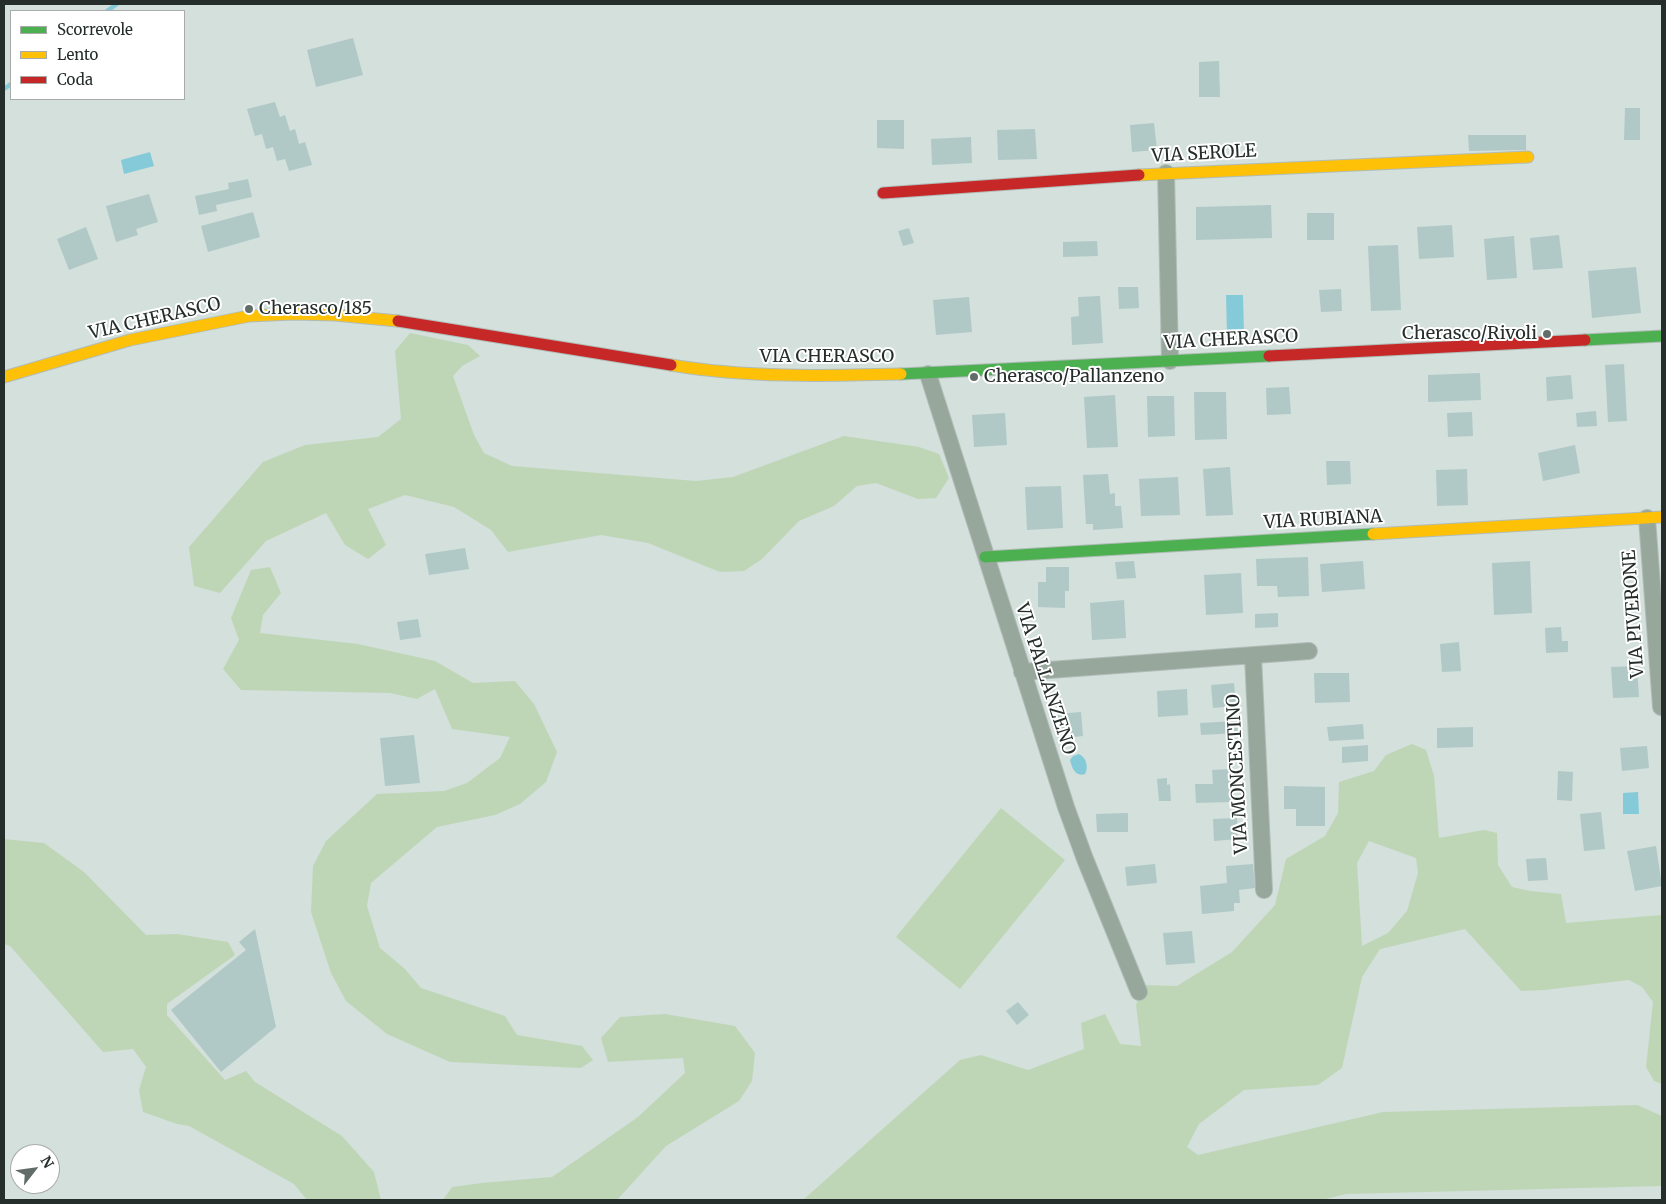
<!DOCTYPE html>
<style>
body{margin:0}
#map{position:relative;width:1666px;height:1204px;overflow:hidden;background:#d3e0dc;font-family:Merriweather,serif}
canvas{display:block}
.frame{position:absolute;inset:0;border:5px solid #252e2b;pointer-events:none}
.legend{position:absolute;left:10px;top:10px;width:175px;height:90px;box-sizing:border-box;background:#fff;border:1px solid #a8abaa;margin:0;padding:6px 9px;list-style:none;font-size:15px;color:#252e2b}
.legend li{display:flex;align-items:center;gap:10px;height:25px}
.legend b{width:25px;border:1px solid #a8abaa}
.north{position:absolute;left:10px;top:1144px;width:50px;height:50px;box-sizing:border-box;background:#fff;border:1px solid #a8abaa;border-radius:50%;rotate:60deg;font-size:14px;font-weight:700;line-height:20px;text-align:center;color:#252e2b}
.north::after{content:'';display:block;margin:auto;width:18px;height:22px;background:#626c69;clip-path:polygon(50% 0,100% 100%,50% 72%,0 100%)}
</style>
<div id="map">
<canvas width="1666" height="1204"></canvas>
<div class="frame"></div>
<ul class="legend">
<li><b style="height:6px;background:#4caf50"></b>Scorrevole</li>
<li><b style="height:6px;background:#ffc107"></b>Lento</li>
<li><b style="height:6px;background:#c62828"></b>Coda</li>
</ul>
<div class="north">N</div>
</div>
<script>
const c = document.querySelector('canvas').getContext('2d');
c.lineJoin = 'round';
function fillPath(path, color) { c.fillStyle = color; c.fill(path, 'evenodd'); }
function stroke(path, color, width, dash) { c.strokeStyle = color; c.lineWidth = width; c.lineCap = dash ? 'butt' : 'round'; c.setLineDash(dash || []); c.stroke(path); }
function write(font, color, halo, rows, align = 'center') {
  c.font = font + ' Merriweather,serif'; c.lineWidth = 4; c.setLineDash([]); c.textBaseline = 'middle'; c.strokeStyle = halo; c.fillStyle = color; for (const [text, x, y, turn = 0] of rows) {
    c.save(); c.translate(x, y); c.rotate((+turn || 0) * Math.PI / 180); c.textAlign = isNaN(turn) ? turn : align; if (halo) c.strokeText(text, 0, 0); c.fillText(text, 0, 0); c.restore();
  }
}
fillPath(new Path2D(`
 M410,333L468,345L480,356L462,366L453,376L474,435L484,453L512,466L696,481L733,477L844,436L919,447L939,454L949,478L936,498L918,499L876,483L857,486L834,506L799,521L762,559L744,571L720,572L648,543L601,535L508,552L491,530L454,507L405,495L368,509L386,545L368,559L345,545L326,513L266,541L220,593L194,586L189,547L263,462L305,445L378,437L401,419L395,351Z
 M270,567L281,593L263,615L260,633L358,644L435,661L473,683L515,681L534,704L557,752L546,782L520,804L495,815L437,827L371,883L367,906L380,948L405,969L421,988L505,1016L517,1035L582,1046L593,1060L581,1068L450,1062L387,1034L346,1001L331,973L311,912L313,866L326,841L377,794L444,791L467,783L500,758L510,737L452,729L435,689L417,699L390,693L241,690L223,669L239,640L231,618L251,570Z
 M1412,744L1426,750L1434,776L1439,838L1484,830L1497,833L1498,865L1512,887L1530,891L1561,894L1566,923L1662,915V1084L1654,1081L1646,1067L1653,1002L1642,987L1629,980L1544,990L1521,991L1465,929L1380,949L1362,977L1342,1068L1318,1085L1244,1090L1199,1124L1187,1147L1198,1155L1383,1112L1637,1105L1662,1116V1186L1346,1194L1322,1200H803L960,1060L981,1055L1028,1070L1084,1049L1081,1023L1105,1014L1120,1044L1141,1046L1136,1005L1144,985L1177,986L1232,952L1275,905L1286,859L1325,836L1338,813L1339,782L1374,771L1386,755ZM1369,841L1416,858L1418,873L1407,911L1388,933L1362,946L1357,863Z
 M1001,808L1065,860L960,989L896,937Z
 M4,839L44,843L84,872L146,935L177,934L228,942L235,955L167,1004V1015L225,1080L246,1071L255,1082L342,1136L374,1172L381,1200H307L294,1184L189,1126L177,1124L143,1112L139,1090L146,1067L133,1049L103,1052L10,946L4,944Z
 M665,1014L735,1026L755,1053L752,1081L739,1101L666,1146L617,1200H443L452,1187L482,1183L552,1177L638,1117L685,1073L683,1058L608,1062L601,1038L620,1017Z`), '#bfd6b6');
fillPath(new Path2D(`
 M150,152L154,166L124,174L121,160Z
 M1226,295H1243L1244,335H1227Z
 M1079,754C1086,757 1089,767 1085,774C1076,777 1072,769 1070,760L1073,756Z
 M1638,792L1639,814H1623V793Z`), '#85cad8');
stroke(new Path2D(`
 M107,11L117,4
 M4,89L11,84`), '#85cad8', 4.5);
fillPath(new Path2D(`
 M353,38L363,75L316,87L307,50Z
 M1219,61L1220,97H1199V62Z
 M275,102L280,117L285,115L290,131L295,129L299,144L305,142L312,165L289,171L285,159L277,161L273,147L266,149L262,134L255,136L247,109Z
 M1625,108H1640V140H1624Z
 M877,120H904V149L877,148Z
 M1154,123L1157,150L1132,152L1130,125Z
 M1035,129L1037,159L998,160L997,130Z
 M1468,135H1526V150L1469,151Z
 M971,137L972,163L932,165L931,139Z
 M248,179L252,197L216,205L217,211L199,215L195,196L229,189L228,183Z
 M149,194L158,222L136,229L138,235L116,242L106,206Z
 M1271,205L1272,238L1196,240V207Z
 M253,212L260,237L208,252L201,226Z
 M1307,213H1334V240H1307Z
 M1452,225L1454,257L1419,259L1417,227Z
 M86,227L98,259L69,270L57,239Z
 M909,228L914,243L903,246L898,231Z
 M1559,235L1563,268L1533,270L1530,238Z
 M1514,236L1517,278L1487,280L1484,239Z
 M1097,241L1098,256L1063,257V242Z
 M1398,245L1401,310L1371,311L1368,246Z
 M1636,267L1641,313L1592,318L1588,271Z
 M1118,287H1138L1139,308L1119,309Z
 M1341,289L1342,311L1321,312L1319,290Z
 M1100,296L1103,343L1072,345L1071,317L1079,316L1078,297Z
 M969,297L972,332L936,335L933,300Z
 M1624,364L1627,421L1608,422L1605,365Z
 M1480,373L1481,400L1428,402V375Z
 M1571,375L1573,399L1547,401L1546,377Z
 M1289,387L1291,414L1267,415L1266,388Z
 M1194,392H1226L1227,439L1195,440Z
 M1115,395L1118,447L1087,448L1084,397Z
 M1147,396H1174L1175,436L1148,437Z
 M1596,411L1597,426L1577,427L1576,413Z
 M1472,412L1473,436L1448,437L1447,413Z
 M1005,413L1007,445L974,447L972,415Z
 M1575,445L1580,473L1543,481L1538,453Z
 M1326,461H1350L1351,484L1327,485Z
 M1230,467L1233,515L1206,516L1203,469Z
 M1467,469L1468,505L1437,506L1436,470Z
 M1108,474L1110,494L1115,493V506H1121L1123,528L1093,530V524H1086L1083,475Z
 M1178,477L1180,515L1141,516L1139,479Z
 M1061,486L1063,528L1027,530L1025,487Z
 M465,548L469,569L429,575L425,554Z
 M1308,557L1309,596L1278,597L1277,586H1257L1256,559Z
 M1134,561L1136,578L1117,579L1115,562Z
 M1363,561L1365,589L1322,592L1320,564Z
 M1530,561L1532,613L1494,615L1492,563Z
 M1046,567H1069V591H1065V608L1038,607V582H1046Z
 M1241,573L1243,613L1206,615L1204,575Z
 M1124,600L1126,638L1092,640L1090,603Z
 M1278,613V627L1255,628V614Z
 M418,619L421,637L400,640L397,622Z
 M1561,627L1562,641H1568V652L1546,653L1545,628Z
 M1459,642L1461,671L1442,672L1440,644Z
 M1637,666L1639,697L1613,698L1611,667Z
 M1314,673H1349L1350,702L1315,703Z
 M1234,683L1236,706L1213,708L1211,685Z
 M1187,689L1188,715L1158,717L1157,691Z
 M1081,712L1083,736L1065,738L1064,730L1058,731L1056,714Z
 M1237,721L1238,733L1201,735L1200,723Z
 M1363,724L1364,739L1329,741L1327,727Z
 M1473,727V747L1437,748V728Z
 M414,735L420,783L385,786L380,738Z
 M1368,745V761L1342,763V747Z
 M1647,746L1649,768L1622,771L1620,748Z
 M1230,769L1231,802L1196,803L1195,784H1213L1212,770Z
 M1558,771L1573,772L1572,801L1557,800Z
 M1167,778V785L1170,784L1171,801H1159L1157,779Z
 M1284,786L1325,787V826H1296V809H1284Z
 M1601,812L1605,849L1584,851L1580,814Z
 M1128,813V832H1097L1096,814Z
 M1237,818L1238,839L1214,841L1213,819Z
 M1656,846L1662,886L1635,891L1627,851Z
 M1546,858L1548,880L1528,881L1526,859Z
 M1155,864L1157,883L1127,886L1125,867Z
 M1253,864L1255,888L1239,890L1240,903H1234V911L1202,914L1200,886L1227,883L1226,866Z
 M255,929L276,1027L221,1072L171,1010L246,950L239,942Z
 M1192,931L1195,963L1166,965L1163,933Z
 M1018,1002L1029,1015L1017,1025L1006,1011Z`), '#b0c9c7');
const street = new Path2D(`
 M1166,173L1170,361
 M928,374L1066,807L1085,859L1139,992
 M1647,518L1661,707
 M1253,656L1264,890
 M1022,672L1309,651`);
const fast = new Path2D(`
 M1585,340L1662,336
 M901,374L1269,356
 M985,557L1373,534`);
const slow = new Path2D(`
 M1139,175L1528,157
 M671,365C748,378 824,376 901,374
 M4,377L130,340L249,316L293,314L335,315L398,321
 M1373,534L1662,517`);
const jam = new Path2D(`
 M883,193L1139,175
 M398,321L671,365
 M1269,356L1585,340`);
stroke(street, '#b1bcb8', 18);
stroke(fast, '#b1bcb8', 13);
stroke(slow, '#b1bcb8', 13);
stroke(jam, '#b1bcb8', 13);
stroke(street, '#98a79c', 16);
stroke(fast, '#4caf50', 11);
stroke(slow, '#ffc107', 11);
stroke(jam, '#c62828', 11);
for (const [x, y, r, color] of [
 [249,309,5,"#626c69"],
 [1547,334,5,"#626c69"],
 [974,377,5,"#626c69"]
]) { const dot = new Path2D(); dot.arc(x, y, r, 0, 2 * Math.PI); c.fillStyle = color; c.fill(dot); stroke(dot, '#fff', 2); }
write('18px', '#252e2b', '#fff', [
 ["VIA SEROLE",1204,154,-3],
 ["VIA CHERASCO",155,319,-13],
 ["VIA CHERASCO",1231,340,-3],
 ["VIA CHERASCO",827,357],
 ["VIA RUBIANA",1323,520,-3],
 ["VIA PIVERONE",1634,614,-94],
 ["VIA PALLANZENO",1045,679,72],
 ["VIA MONCESTINO",1238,774,-93]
]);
write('18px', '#252e2b', '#fff', [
 ["Cherasco/185",259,309],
 ["Cherasco/Rivoli",1537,334,"right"],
 ["Cherasco/Pallanzeno",984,377]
], 'left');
</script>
